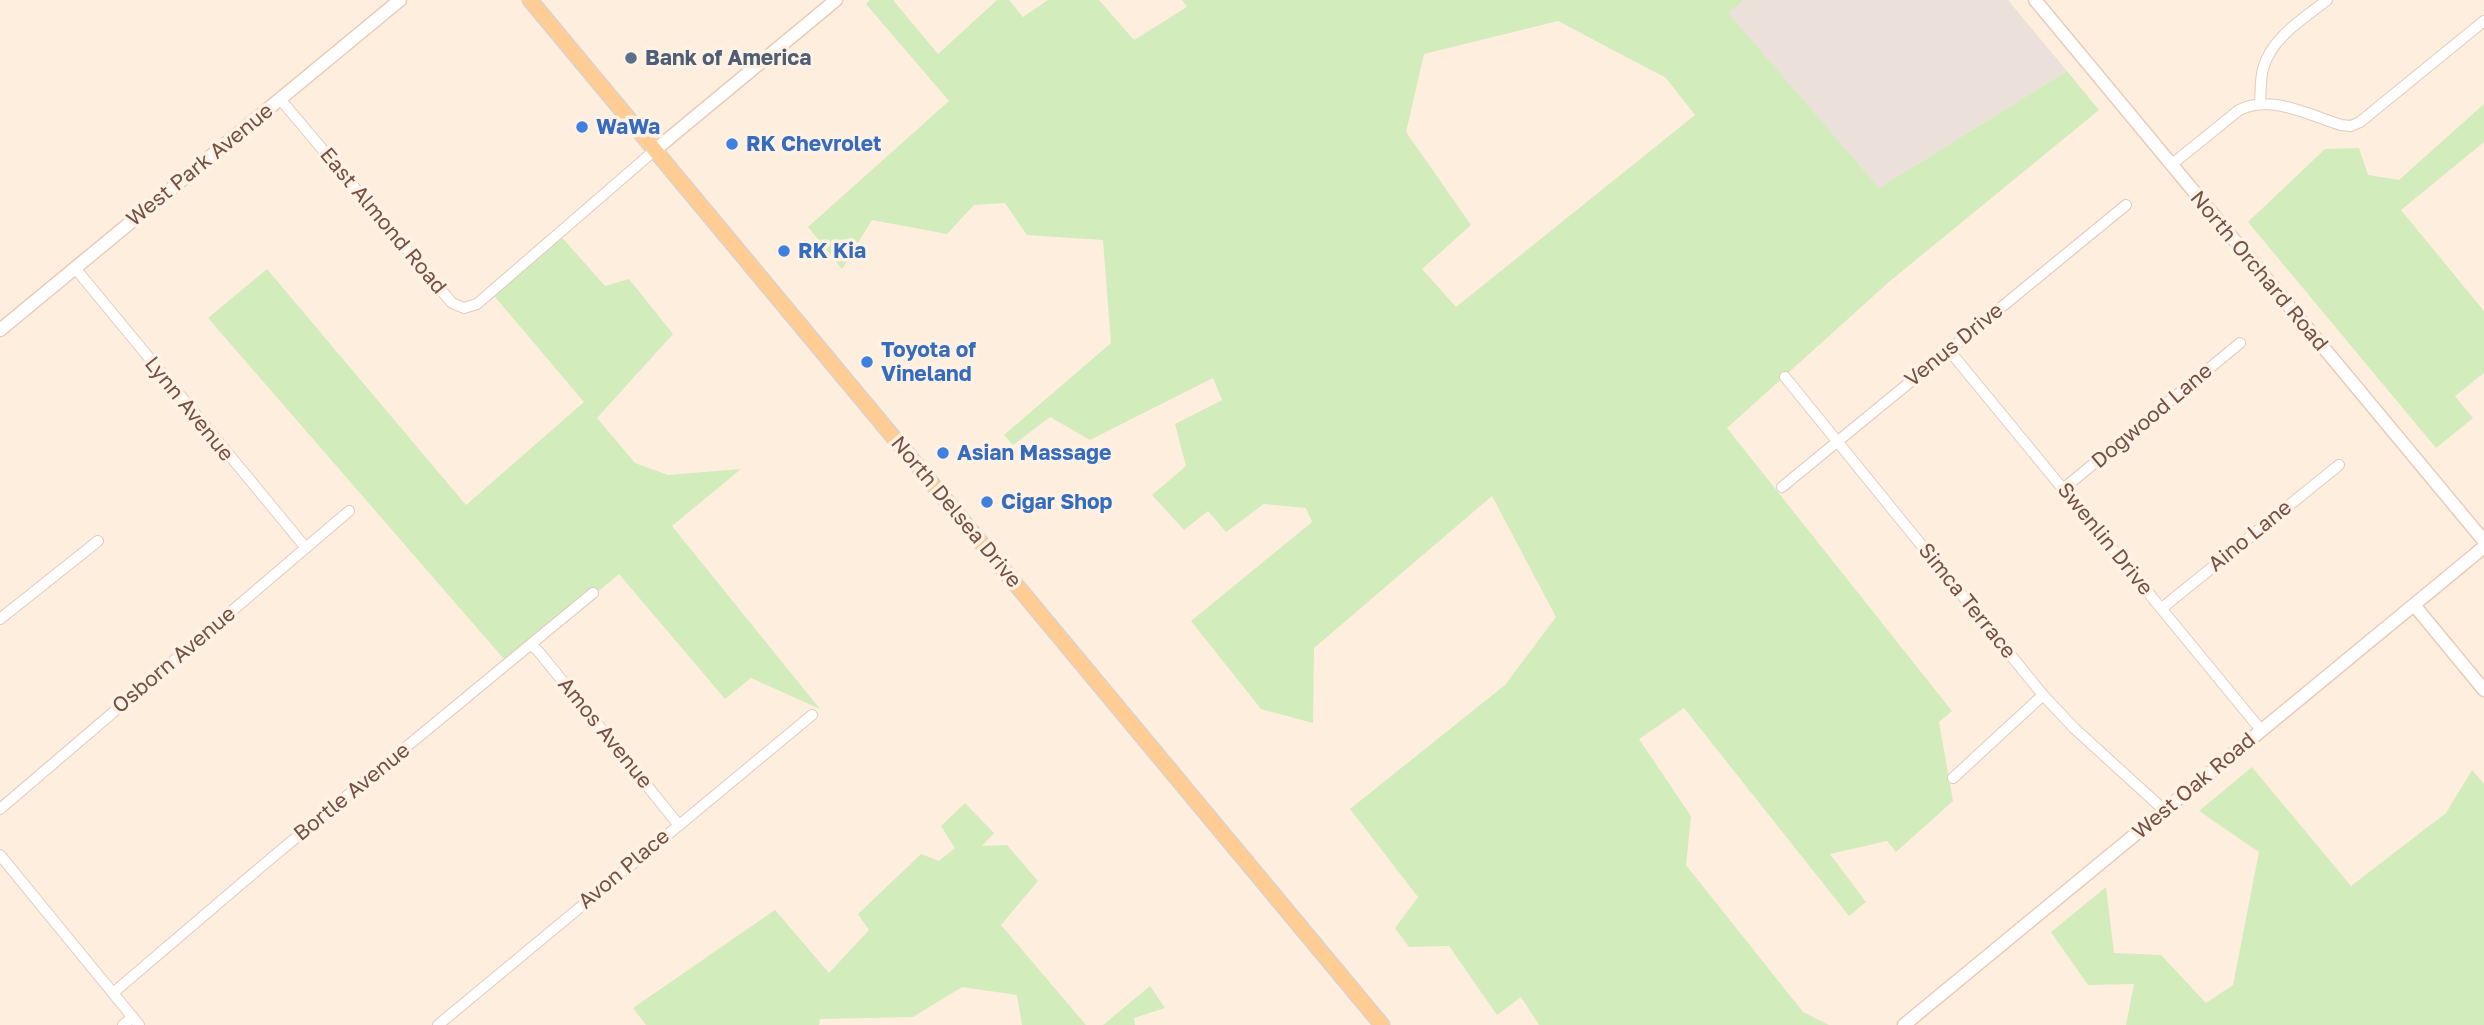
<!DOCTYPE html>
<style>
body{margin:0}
canvas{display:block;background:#feeedd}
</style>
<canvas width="2484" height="1025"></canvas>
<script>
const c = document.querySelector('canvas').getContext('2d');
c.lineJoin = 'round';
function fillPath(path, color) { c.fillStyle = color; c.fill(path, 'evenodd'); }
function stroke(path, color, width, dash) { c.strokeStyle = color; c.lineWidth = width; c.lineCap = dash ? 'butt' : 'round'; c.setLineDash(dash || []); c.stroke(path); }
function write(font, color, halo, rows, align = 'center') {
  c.font = font + ' "Golos Text",sans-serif'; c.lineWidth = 7; c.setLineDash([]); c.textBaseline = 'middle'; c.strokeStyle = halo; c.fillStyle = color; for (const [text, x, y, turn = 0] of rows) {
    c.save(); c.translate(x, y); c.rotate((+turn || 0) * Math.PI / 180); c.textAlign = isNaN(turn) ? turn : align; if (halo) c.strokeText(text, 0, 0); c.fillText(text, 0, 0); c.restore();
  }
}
fillPath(new Path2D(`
 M1744,0H2008L2067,71L1879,188L1727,13Z`), '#ebe1da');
fillPath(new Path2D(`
 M870,0H893L938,54L997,0H1009L1023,17L1048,0H1099L1134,40L1187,7L1182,0H1744L1728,13L1879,188L2067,71L2099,110L1890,281L1727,428L1952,711L1939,722L1953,801L1896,852L1887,841L1830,854L1866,902L1849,916L1684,708L1639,739L1691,816L1686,865L1803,1012L1829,1025H1539L1521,997L1497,1015L1449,946L1409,947L1395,928L1418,897L1350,809L1505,685L1556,617L1492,496L1314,648L1313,723L1261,709L1191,621L1312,522L1306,508L1264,504L1226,532L1208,511L1184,530L1152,495L1186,466L1175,424L1222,400L1213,378L1090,440L1050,417L1013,445L1004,435L1111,343L1103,240L1027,235L1005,203L974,205L947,234L872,220L842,269L808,227L949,101L866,4ZM1558,21L1666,78L1695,115L1456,307L1422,269L1471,225L1406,132L1424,54Z
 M2484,104V142L2401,210L2484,311V373L2455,396L2473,418L2436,448L2248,222L2325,149L2359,148L2368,175L2399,180Z
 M558,233L605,286L629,279L673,334L597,418L635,463L668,475L741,469L672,526L820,709L751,678L725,699L619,574L510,666L208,318L267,269L466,505L584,402L490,291Z
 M2252,767L2351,886L2446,813L2472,770L2484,784V1025H2126L2134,984L2088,985L2051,932L2106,887L2114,953L2161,955L2206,1003L2233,985L2259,852L2199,811Z
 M965,803L994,833L982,846L1007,845L1038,881L1001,925L1086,1025H1022L1017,995L962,987L913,1017L820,1019L819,1025H646L633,1008L775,910L829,973L869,930L858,914L921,854L939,861L955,848L941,826Z
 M1150,986L1165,1008L1134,1018L1135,1025H1103Z`), '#d3ecbb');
const street = new Path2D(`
 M280,99L452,303L464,308L477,304L655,150
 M2260,103C2261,92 2260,80 2263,69C2271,38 2303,19 2327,0
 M2171,165L2239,110C2271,94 2309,115 2341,125L2351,126L2360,122L2484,21
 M75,268L306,548
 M1948,349L2261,730
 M1785,377L2043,695L2074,728L2164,810
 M1782,487L2126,205
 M2063,489L2240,343
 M2162,608L2339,465
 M0,619L98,541
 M529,646L534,647L539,652L678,824
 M1953,778L2043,695
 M0,809L349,511
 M0,855L139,1025
 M113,993L269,860L593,593
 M123,1025L133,1017
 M438,1025L812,715`);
const secondary = new Path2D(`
 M2035,0L2484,541
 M655,150L836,0
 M0,330L400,0
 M2414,605L2484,690
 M1904,1025L2484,547`);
const primary = new Path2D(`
 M530,0L1382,1025`);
stroke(street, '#e4cbbc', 12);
stroke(secondary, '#eacbb8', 15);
stroke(primary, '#dbd2ce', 17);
stroke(street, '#fff', 10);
stroke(secondary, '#fff', 12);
stroke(primary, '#ffcd93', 14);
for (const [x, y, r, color] of [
 [631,58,7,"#5c6f8a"],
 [582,127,7,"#3f7fe0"],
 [732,144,7,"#3f7fe0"],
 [784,251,7,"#3f7fe0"],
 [867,362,7,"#3f7fe0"],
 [943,453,7,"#3f7fe0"],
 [987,502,7,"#3f7fe0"]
]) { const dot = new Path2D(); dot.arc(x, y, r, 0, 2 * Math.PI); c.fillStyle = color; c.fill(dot); stroke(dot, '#fff2e5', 2.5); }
write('bold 21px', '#4e5e75', '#fff2e5', [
 ["Bank of America",645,58]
], 'left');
write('bold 21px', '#366cbe', '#fff2e5', [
 ["WaWa",596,127],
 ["RK Chevrolet",746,144],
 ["RK Kia",798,251],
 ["Toyota of",881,350],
 ["Vineland",881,374],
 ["Asian Massage",957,453],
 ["Cigar Shop",1001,502]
], 'left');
write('21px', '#755144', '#fff2e5', [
 ["West Park Avenue",200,165,-39],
 ["East Almond Road",383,221,50],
 ["North Orchard Road",2259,271,50],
 ["Venus Drive",1954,345,-39],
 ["Lynn Avenue",189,409,51],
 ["Dogwood Lane",2152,416,-40],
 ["North Delsea Drive",956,512,50],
 ["Aino Lane",2250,536,-39],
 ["Swenlin Drive",2105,539,51],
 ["Simca Terrace",1967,601,51],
 ["Osborn Avenue",174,660,-40],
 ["Amos Avenue",605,733,51],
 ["West Oak Road",2194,786,-40],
 ["Bortle Avenue",352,792,-39],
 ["Avon Place",624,869,-40]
]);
</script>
